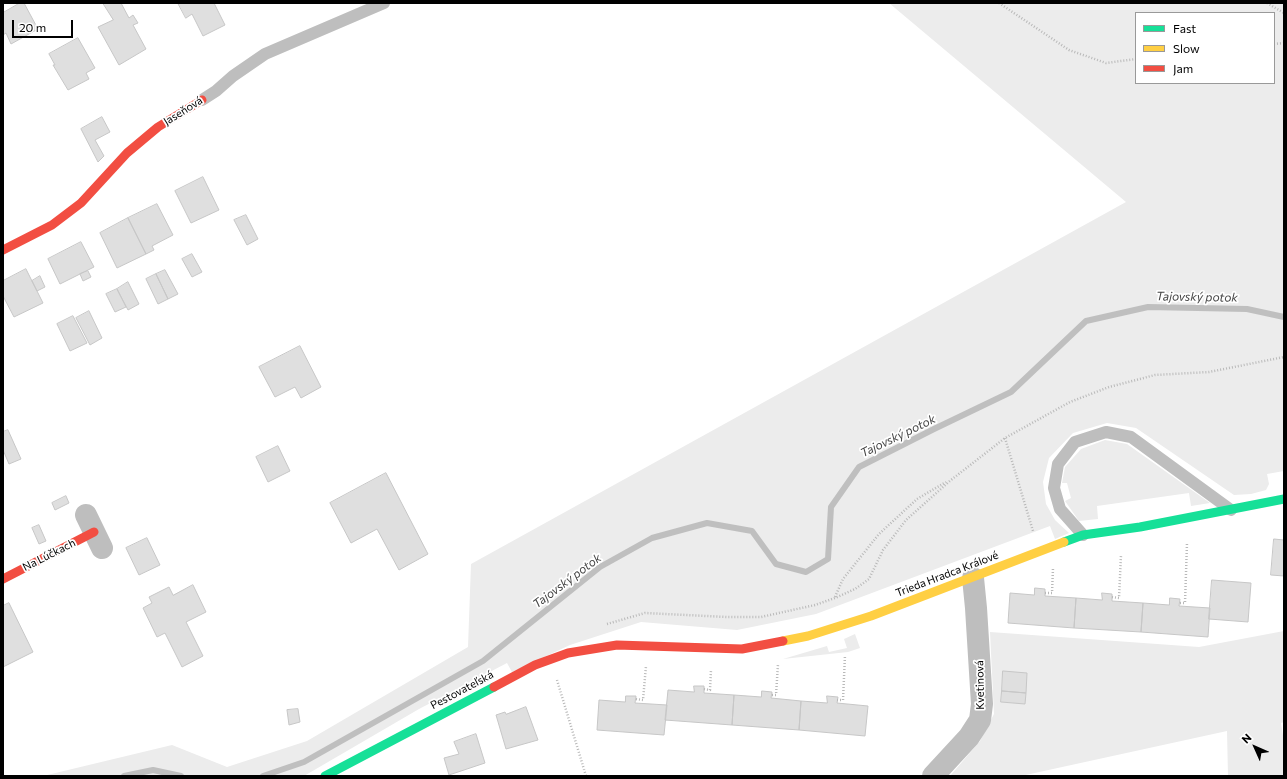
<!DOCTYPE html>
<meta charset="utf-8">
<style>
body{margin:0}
#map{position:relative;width:1287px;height:779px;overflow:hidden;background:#fff;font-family:Commissioner,sans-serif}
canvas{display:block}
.frame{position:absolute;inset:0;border:4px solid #000;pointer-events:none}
.legend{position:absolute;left:1135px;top:12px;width:140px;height:72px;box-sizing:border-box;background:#fff;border:1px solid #999;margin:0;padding:5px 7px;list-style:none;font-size:12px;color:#000}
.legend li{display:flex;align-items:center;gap:8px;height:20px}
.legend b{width:20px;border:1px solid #999}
.north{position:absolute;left:1235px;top:727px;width:40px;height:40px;-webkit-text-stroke:3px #fff;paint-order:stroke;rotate:315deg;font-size:11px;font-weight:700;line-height:16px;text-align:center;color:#000}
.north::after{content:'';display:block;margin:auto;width:14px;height:18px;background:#000;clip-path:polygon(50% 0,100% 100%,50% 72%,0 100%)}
.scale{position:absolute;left:12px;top:20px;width:61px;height:18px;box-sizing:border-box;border:2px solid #000;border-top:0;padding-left:5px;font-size:12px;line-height:14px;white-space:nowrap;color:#000;-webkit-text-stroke:3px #fff;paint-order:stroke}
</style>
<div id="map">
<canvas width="1287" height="779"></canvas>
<div class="frame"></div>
<ul class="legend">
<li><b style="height:5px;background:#16e098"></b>Fast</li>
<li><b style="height:5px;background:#ffcf43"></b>Slow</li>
<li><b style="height:5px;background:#f24e42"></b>Jam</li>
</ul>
<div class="north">N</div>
<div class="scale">20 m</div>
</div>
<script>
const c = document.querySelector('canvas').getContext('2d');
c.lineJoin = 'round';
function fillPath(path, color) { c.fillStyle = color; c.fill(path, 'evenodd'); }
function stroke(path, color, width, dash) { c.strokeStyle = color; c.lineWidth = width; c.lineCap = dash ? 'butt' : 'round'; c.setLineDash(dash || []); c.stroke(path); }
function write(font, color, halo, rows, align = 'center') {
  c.font = font + ' Commissioner,sans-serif'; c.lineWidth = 3.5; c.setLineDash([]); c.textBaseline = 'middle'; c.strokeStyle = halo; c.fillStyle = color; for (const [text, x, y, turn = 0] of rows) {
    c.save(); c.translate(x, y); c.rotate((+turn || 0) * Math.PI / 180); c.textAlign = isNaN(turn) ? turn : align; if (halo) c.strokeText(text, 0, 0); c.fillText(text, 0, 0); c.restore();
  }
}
fillPath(new Path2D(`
 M889,3H1284V471L1267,474L1269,484L1266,490L1251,494L1234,495L1136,428L1107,423L1073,433L1049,458L1043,482L1046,504L1055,520L1069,533L1055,539L1050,526L816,614L737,630L641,622L570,645L512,672L507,663L419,709L304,776H43L172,745L227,767L307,741L468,647L471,564L1126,202ZM1136,13H1274V83H1136Z
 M1105,440L1127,444L1210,503L1191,506L1189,493L1097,506L1098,519L1079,521L1065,501L1071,498L1067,483H1062L1065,467L1081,449Z
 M1284,631V722L1281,723L1284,742V776H1228L1227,731L1021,776H950L980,741L994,714L990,632L1199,647Z
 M855,634L860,648L848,652L783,659L827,646L829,652L847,648L844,639Z`), '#ececec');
stroke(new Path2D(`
 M124,776L153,770L181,776
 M263,776L304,762L483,661L600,567L652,538L707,523L752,531L776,564L806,572L828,559L831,507L859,467L934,429L1011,392L1086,321L1148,307L1247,309L1284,317`), '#bfbfbf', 6);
const building = new Path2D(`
 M20,3H24L38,29L11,44L6,33L3,35V13Z
 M103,3H121L129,18L133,15L138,23L133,25L146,49L119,65L98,27L113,20Z
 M178,3H214L225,25L203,36L192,14L186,18Z
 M78,38L95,68L86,73L89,79L68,90L53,65H55L49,54Z
 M102,117L110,132L95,140L104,156L98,162L81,129Z
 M203,177L219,210L191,223L175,191Z
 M157,204L173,235L152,246L154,250L146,254L128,218Z
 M246,215L258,239L247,245L234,220Z
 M128,218L146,254L117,268L100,233Z
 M81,242L94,267L60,284L48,259Z
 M192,254L202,272L192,277L182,259Z
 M26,269L43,303L14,317L3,296V281Z
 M165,270L178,294L168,299L156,274Z
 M88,271L91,277L83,281L80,274Z
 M156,274L168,299L158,304L146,279Z
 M40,276L45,287L37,291L32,281Z
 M128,282L139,304L128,310L117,289Z
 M117,289L126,307L115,312L106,294Z
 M89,311L102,338L90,345L76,318Z
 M73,316L87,343L70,351L57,324Z
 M300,346L321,387L301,398L295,387L275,397L259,367Z
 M8,430L21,459L9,464L3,450V432Z
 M278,446L290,471L268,482L256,457Z
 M386,473L428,554L399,570L377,529L351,543L330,503Z
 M66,496L69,503L55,510L52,503Z
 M39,525L46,541L39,544L32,528Z
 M147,538L160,565L139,575L126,548Z
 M1274,539L1284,540V576L1271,575Z
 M1212,580L1251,583L1248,622L1209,619Z
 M193,585L206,612L186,622L203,656L182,667L165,633L157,637L143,608L152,603L149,597L169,587L173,595Z
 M1035,588L1045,589V596L1076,598L1074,628L1008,623L1010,593L1034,595Z
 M1102,593L1112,594V601L1143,603L1141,632L1074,628L1076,598L1102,600Z
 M1170,598L1180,599L1179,606L1210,608L1208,637L1141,632L1143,603L1169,605Z
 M9,603L33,652L3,667V606Z
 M1003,671L1027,673L1026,693L1002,691Z
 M694,686H704V693L734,695L732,725L665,720L668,690L694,692Z
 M762,691L772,692L771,698L801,701L799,730L732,725L734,695L761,697Z
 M1002,691L1026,693L1025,704L1001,702Z
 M626,696H636L635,703L667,705L664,735L597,730L599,700L625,702Z
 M827,696L838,697L837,703L868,706L865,736L799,730L801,701L827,703Z
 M526,707L538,740L506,749L496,715L505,712L506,714Z
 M298,709L300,722L289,725L287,710Z
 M476,734L485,763L449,775L444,758L459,754L454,742Z`);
fillPath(building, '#dfdfdf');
stroke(building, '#c7c7c7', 1);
stroke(new Path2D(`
 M999,3L1069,50L1106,63L1136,59
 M1267,3L1284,13
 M1274,44L1284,43
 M1005,438L1033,531
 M1045,593H1052L1053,568
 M835,597L843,579L879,534L917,499L946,482
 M1112,597L1119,598L1121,555
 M1180,603H1185L1187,543
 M607,624L645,613L727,617H761L815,605L835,598L855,589L869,579L883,550L906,520L951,480L1005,438L1070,402L1109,387L1155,375L1209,372L1284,357
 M557,680L586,776
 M704,689L710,690L711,670
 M772,695H776L778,664
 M636,699L643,700L646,666
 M837,700H843L845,655`), '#b9b9b9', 2.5, [1, 2]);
stroke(new Path2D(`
 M202,100L216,91L233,76L265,54L384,3
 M1083,535L1060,509L1054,488L1058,464L1075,442L1106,432L1131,437L1231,510`), '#bebebe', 12);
stroke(new Path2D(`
 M86,515L102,548
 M933,776L969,737L980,720L982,704L976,608L973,578`), '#bebebe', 22);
stroke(new Path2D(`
 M1064,542L1083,535L1140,527L1284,499
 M325,776L494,687`), '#16e098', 9);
stroke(new Path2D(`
 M783,641L808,636L871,616L1064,542`), '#ffcf43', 9);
stroke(new Path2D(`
 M3,250L52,225L81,203L127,153L158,127L202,100
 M3,579L94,532
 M494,687L535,665L568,653L617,645L742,649L783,641`), '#f24e42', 9);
write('11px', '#000', '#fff', [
 ["Jaseňová",183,111,-32],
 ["Na Lúčkach",49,555,-27],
 ["Trieda Hradca Králové",947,574,-21],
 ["Kvetinová",980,685,-91],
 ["Pestovateľská",462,690,-28]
]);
write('italic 12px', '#444', '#fff', [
 ["Tajovský potok",1197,297,1],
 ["Tajovský potok",898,436,-26],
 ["Tajovský potok",567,581,-37]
]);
</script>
